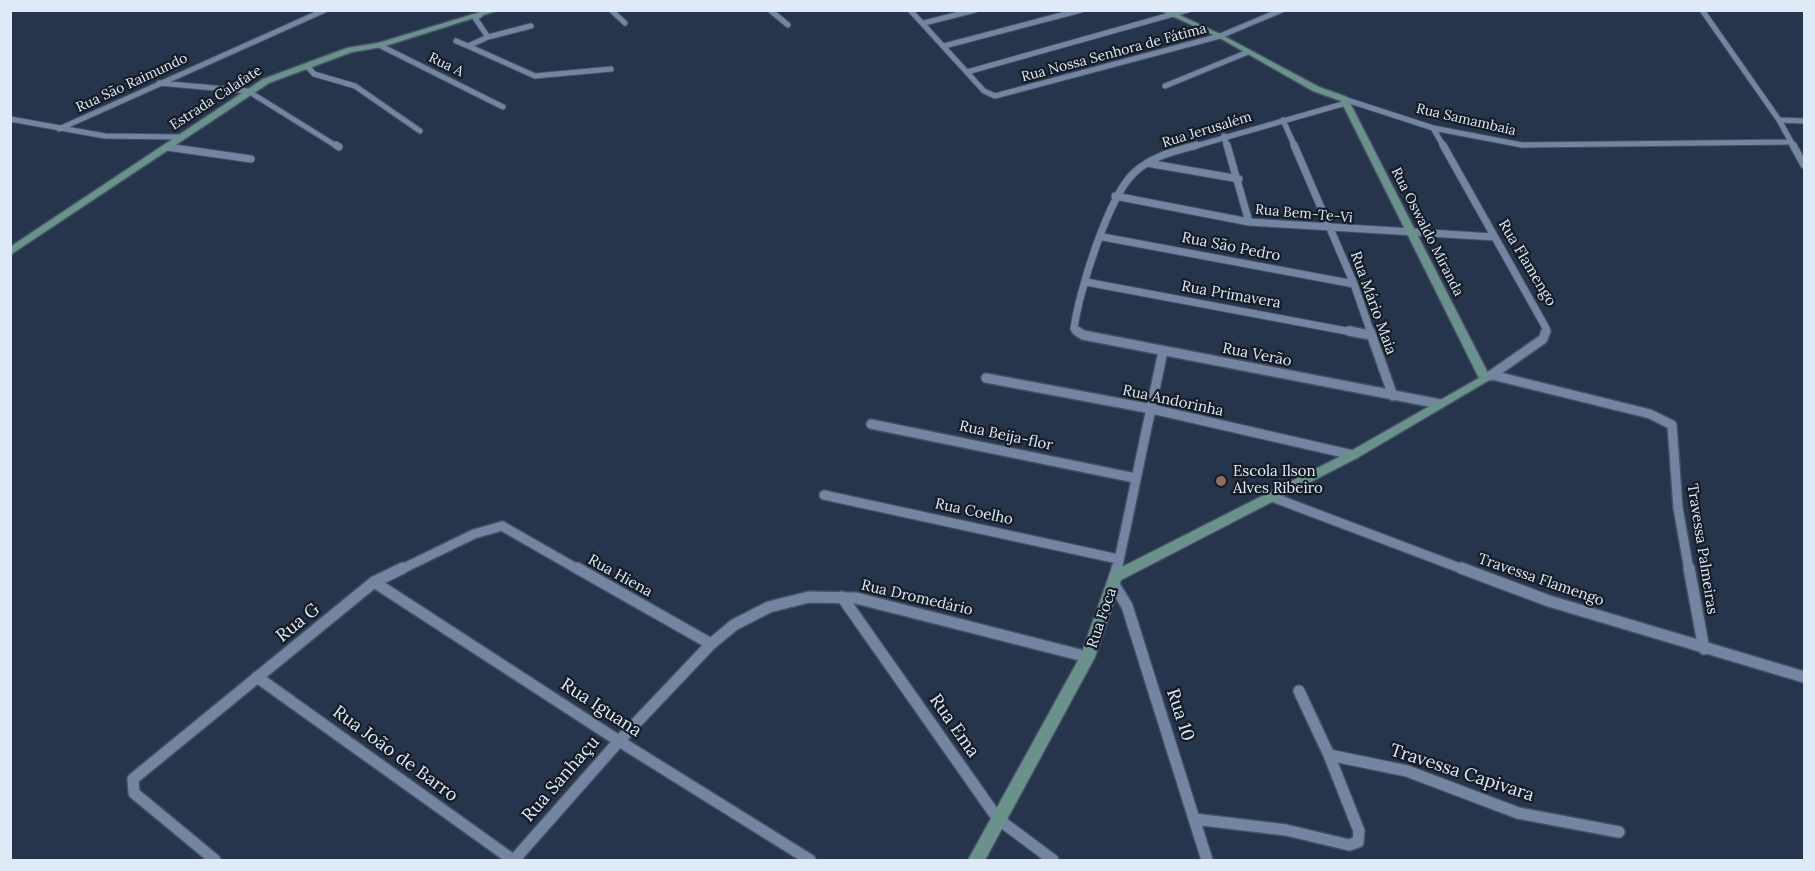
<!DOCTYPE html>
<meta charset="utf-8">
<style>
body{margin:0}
#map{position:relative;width:1815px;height:871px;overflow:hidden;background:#26344c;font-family:Lora,serif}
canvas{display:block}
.frame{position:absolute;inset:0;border:12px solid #dfe9f8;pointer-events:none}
</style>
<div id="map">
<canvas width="1815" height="871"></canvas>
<div class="frame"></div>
</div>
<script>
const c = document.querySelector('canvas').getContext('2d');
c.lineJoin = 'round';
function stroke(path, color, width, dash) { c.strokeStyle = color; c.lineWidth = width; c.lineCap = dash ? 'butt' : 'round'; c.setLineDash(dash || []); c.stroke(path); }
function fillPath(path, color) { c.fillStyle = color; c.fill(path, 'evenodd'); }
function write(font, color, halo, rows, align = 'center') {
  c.font = font + ' Lora,serif'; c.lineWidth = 4.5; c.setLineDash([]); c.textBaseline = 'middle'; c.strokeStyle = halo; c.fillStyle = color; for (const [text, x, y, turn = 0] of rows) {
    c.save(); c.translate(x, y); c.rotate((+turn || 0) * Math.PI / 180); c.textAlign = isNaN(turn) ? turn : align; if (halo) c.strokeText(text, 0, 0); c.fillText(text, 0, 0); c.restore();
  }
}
const streetFar3 = new Path2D(`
 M611,10L625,23
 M770,10L788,25
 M910,10L984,91L995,96L1220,36L1282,10
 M1702,10L1779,120L1794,147
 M480,15L475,18L488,37L468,46L535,76L611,69
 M924,23L975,10
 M488,37L531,26
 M456,41L468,46
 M379,45L503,107
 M944,46L1081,10
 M307,66L314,74L355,86L420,131
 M967,72L1188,10
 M159,83L248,91L338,147
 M1165,86L1248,52
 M1344,99L1433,128L1522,145L1789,142
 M10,119L105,136L178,137
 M1283,120L1295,147
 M1779,120L1804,121
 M1433,128L1444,147
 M59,129L325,10
 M1224,136L1227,147
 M1192,147L1346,103`);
const streetFar2 = new Path2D(`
 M336,145L339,147
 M1227,145L1249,222
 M1294,145L1354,284L1371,333
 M1443,145L1546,328V333
 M1793,145L1804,165
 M167,147L251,159
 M1147,163L1239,179
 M1115,196L1249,222L1494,237
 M1103,237L1354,284
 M1086,282L1357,333
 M1079,333L1074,329C1078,294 1109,194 1135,172C1152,156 1175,151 1197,145`);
const streetFar1 = new Path2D(`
 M1077,331L1083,335L1440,404
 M1349,331L1370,335
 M1370,331L1393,396
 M1492,375L1650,414L1672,425L1678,508L1689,570
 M1490,376L1543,339L1546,331
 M986,378L1152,409L1353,455
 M871,424L1135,478
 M824,495L1118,559
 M1272,497L1465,570
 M400,570L474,534L502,526L579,570
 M1117,570L1163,351`);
const street = new Path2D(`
 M577,568L711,644
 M1461,568L1549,601L1804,677
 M1689,568L1704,649
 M1115,577L1117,568
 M374,582L619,741L810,860
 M1113,583L1127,606L1207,860
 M842,597L998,819L1053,860
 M257,677L513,860
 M1329,755L1407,771L1518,813L1619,832
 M1194,819L1286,830L1349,845L1358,842L1359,831L1329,755L1299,691
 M215,860L134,793L133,779L374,582L403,568
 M514,860L619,741L711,644L734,625L769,607L809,597L856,598L1088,657`);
const secondary = new Path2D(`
 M487,10H499L382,47L352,52L269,83L10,255V247L263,79L347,48L378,43Z
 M1159,10H1169L1222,35L1319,87L1347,97L1491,379L1357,458L1121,580L1095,657L985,860H968L1081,655L1110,573L1349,452L1479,378L1341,101L1313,91L1218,37Z`);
stroke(streetFar3, '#445165', 7);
stroke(streetFar2, '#445165', 9);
stroke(streetFar1, '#445165', 12);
stroke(street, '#445165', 14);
stroke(secondary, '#445165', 3);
stroke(streetFar3, '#7485a1', 5);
stroke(streetFar2, '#7485a1', 7);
stroke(streetFar1, '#7485a1', 9);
stroke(street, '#7485a1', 11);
fillPath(secondary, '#6a918b');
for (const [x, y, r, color] of [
 [1221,481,6,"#8d6e63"]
]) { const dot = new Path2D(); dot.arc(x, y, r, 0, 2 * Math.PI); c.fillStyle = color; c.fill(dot); stroke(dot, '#151c26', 2); }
write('14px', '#dfe9f8', '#151c26', [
 ["Rua Nossa Senhora de Fátima",1114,53,-15],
 ["Rua A",446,65,26],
 ["Rua São Raimundo",132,83,-25],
 ["Estrada Calafate",216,98,-33],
 ["Rua Samambaia",1466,120,13],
 ["Rua Jerusalém",1207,130,-17],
 ["Rua Bem-Te-Vi",1304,214,5],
 ["Rua Oswaldo Miranda",1427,232,63]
]);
write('15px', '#dfe9f8', '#151c26', [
 ["Rua São Pedro",1231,247,11],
 ["Rua Flamengo",1527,263,59],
 ["Rua Primavera",1231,295,10],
 ["Rua Mário Maia",1373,303,70],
 ["Rua Verão",1257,355,11],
 ["Rua Andorinha",1173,401,12],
 ["Rua Beija-flor",1006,436,12],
 ["Rua Coelho",974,512,12],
 ["Travessa Palmeiras",1702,549,81],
 ["Rua Hiena",620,576,29],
 ["Travessa Flamengo",1541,580,19],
 ["Rua Dromedário",917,598,13],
 ["Rua Foca",1102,618,-71]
]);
write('15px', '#dfe9f8', '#151c26', [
 ["Escola Ilson",1233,472],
 ["Alves Ribeiro",1233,489]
], 'left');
write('18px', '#dfe9f8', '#151c26', [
 ["Rua G",298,623,-39],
 ["Rua Iguana",601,708,33],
 ["Rua 10",1180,715,72],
 ["Rua Ema",954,726,55],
 ["Rua João de Barro",395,754,36],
 ["Travessa Capivara",1462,773,18],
 ["Rua Sanhaçu",561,779,-49]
]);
</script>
